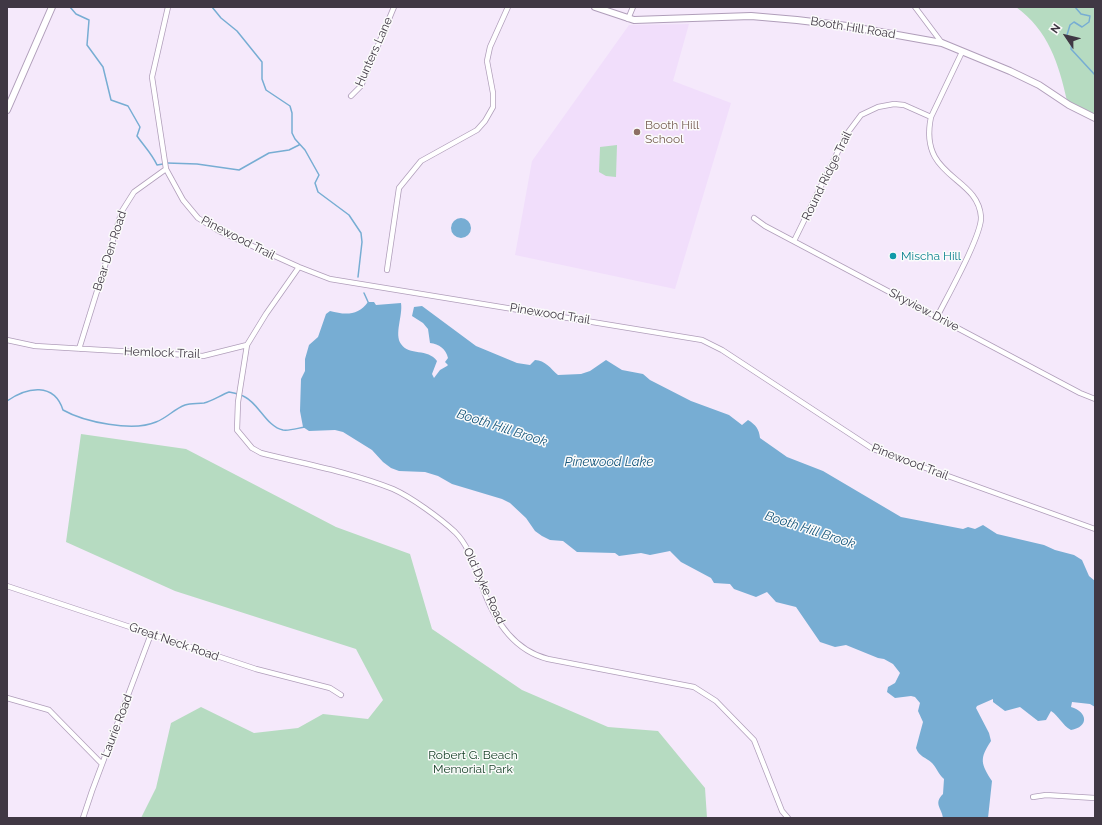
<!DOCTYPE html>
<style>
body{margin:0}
#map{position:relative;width:1102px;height:825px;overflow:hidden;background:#f5e9fb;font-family:Raleway,sans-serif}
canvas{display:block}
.frame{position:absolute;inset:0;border:8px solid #403844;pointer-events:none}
.north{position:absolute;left:1046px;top:16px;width:40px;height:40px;-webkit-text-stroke:3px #fbfbfb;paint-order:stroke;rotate:305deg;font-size:11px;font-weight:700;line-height:16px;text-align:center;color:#403844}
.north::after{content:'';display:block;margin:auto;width:14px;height:18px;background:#403844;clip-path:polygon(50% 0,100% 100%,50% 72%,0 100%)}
</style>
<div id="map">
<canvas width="1102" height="825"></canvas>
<div class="frame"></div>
<div class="north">N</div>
</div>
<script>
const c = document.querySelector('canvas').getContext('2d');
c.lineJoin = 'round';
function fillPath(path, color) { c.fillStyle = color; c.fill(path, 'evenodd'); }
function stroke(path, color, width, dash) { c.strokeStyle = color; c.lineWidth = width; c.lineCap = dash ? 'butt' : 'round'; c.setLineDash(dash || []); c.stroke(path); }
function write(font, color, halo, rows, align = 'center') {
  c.font = font + ' Raleway,sans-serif'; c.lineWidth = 3; c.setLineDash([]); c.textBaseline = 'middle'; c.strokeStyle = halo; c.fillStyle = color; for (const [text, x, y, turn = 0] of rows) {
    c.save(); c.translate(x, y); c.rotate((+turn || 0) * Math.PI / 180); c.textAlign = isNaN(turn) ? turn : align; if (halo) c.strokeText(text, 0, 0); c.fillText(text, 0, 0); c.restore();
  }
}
fillPath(new Path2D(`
 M689,24L673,81L731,103L675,289L515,255L532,161L629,25Z`), '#f1defb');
fillPath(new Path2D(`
 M1016,7H1095V115L1067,101C1059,64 1048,30 1016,7Z
 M617,145L616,177L606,176L599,172L600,147Z
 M81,434L186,449L336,527L410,554L432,629L522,690L608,727L658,731L705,788L707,818H141L156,788L171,723L201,707L254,733L298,728L323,714L368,719L383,700L356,649L175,591L66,542Z`), '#b6dbc1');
fillPath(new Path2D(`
 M451 228a10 10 0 1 1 20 0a10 10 0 1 1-20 0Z
 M368,302H374L376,305L401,303C403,316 394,334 401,344C409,356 428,348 437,361L432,374L434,378L440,370L447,366L448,365L445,362L448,358C446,349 439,344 430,343L428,329L423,323L412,316L414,307L422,306L476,346L517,363L530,365L535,360C545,360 551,369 558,375L581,374L590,371L606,360L622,370L643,374L650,380L691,401L729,415L742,425L748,420C756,425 759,429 760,438L787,457L823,471L901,517L963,529L968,527L975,529L983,525L997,534L1044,545L1055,550L1074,555L1082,560L1089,576L1095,581V707L1090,704L1072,702L1071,707C1088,712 1089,727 1071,730C1062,725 1059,716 1051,711L1046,720L1038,721L1020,707L1005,711L993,702V699L977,706L976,708L989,733L991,741C979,759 981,764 992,781L988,818H943C942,808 933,804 943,794L944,779C938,774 937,768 932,763C926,757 919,757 916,748L923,722L918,711L920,703L915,697L911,696L895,698L887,692L888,687L895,683L900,673L893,664L884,659L878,658L846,645L835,647L820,642L796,607L776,602L767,592L756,597L734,589L730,584L714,583L711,578L681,562L670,551L650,555L641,553L619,556L615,553L577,552L563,541L550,540L542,536L535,531L526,518L510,503L502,499L452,484L438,476L425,472L399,471L391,468L383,462L372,450L343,432L335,430L309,431L303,427L300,411L301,379L305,371V359L309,345L318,337L326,314L330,311C345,315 358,316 368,302Z`), '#77add3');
stroke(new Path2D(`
 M70,7L76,14L89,20L87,45L103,67L111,100L128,106L140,127L137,136C144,146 152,154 157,165L163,164
 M212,7L221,18L237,31L262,62V79L266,90L290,106L292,113V133L295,139L305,150L319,175L315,183L318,192L349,215L361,233L362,242L358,277
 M1075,7L1081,14L1090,16L1089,22L1082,27L1074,22L1070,25L1067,35L1072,42L1071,49L1095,75
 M167,163L197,164L239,170L269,153L289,150L299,145
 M364,293L369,304
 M7,401C27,387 54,382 63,410C84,422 133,432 156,422C167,418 174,409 185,405C191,403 198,404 204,403C212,401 221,395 229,392C234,393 240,394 245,397C259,404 267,427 283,430C290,431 298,428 305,427`), '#77add3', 1.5);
const minor = new Path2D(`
 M168,7L152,77L166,169L183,200L198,218L219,231L299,267L330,279L702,340L722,350L873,449L1095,529
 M915,7L942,43
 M628,19L633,7
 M351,96L361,86L394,7
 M754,218L765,226L1080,393L1095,399
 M794,241L846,135L861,115L878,107L894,104L904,105L931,117
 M387,270L399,188L421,161L477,130L485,121L493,107V93L487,61L490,47L508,7
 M937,317C947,297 982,235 981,217C978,175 918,179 931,117L962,52
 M7,340L35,346L203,356L247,345L266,314L299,267
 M247,345L238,402L237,430L252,448L261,453C304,464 351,472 393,489C411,497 440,518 455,532C469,546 474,565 481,583C492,616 512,650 548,659L694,687L716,701L754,740L782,811L788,818
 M79,349L122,211L134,192L166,169
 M7,586L256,669L330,688L341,695
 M7,698L49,710L102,764
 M1033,797L1046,795L1095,798
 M83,818L92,791L151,634`);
const tertiary = new Path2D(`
 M595,7L634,20L751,16L797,20L847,26L942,43L1010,71L1039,85L1069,105L1095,118
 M7,110L52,7`);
stroke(minor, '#b09eba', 6);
stroke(tertiary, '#b09eba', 8);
stroke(minor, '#fff', 4.5);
stroke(tertiary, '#fff', 6);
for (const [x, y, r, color] of [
 [637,132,4,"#8d6e63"],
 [893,256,4,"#0f9aa8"]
]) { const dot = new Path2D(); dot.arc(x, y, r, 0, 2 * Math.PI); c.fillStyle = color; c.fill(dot); stroke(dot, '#fbfbfb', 1.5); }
write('12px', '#403844', '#fbfbfb', [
 ["Booth Hill Road",853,28,9],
 ["Hunters Lane",374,52,-66],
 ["Round Ridge Trail",827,176,-64],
 ["Pinewood Trail",238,238,27],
 ["Bear Den Road",110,251,-72],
 ["Skyview Drive",924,310,28],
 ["Pinewood Trail",550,314,9],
 ["Hemlock Trail",162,353,2],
 ["Pinewood Trail",910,462,21],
 ["Old Dyke Road",484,586,65],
 ["Great Neck Road",174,642,19],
 ["Laurie Road",117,726,-69]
]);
write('12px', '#785e54', '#fbfbfb', [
 ["Booth Hill",645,125],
 ["School",645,139]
], 'left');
write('12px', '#0d838f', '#fbfbfb', [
 ["Mischa Hill",901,256]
], 'left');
write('12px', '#174228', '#fbfbfb', [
 ["Robert G. Beach",473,755],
 ["Memorial Park",473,769]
]);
write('italic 13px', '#17577c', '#fbfbfb', [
 ["Booth Hill Brook",502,428,18],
 ["Pinewood Lake",609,462],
 ["Booth Hill Brook",810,530,18]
]);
</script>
